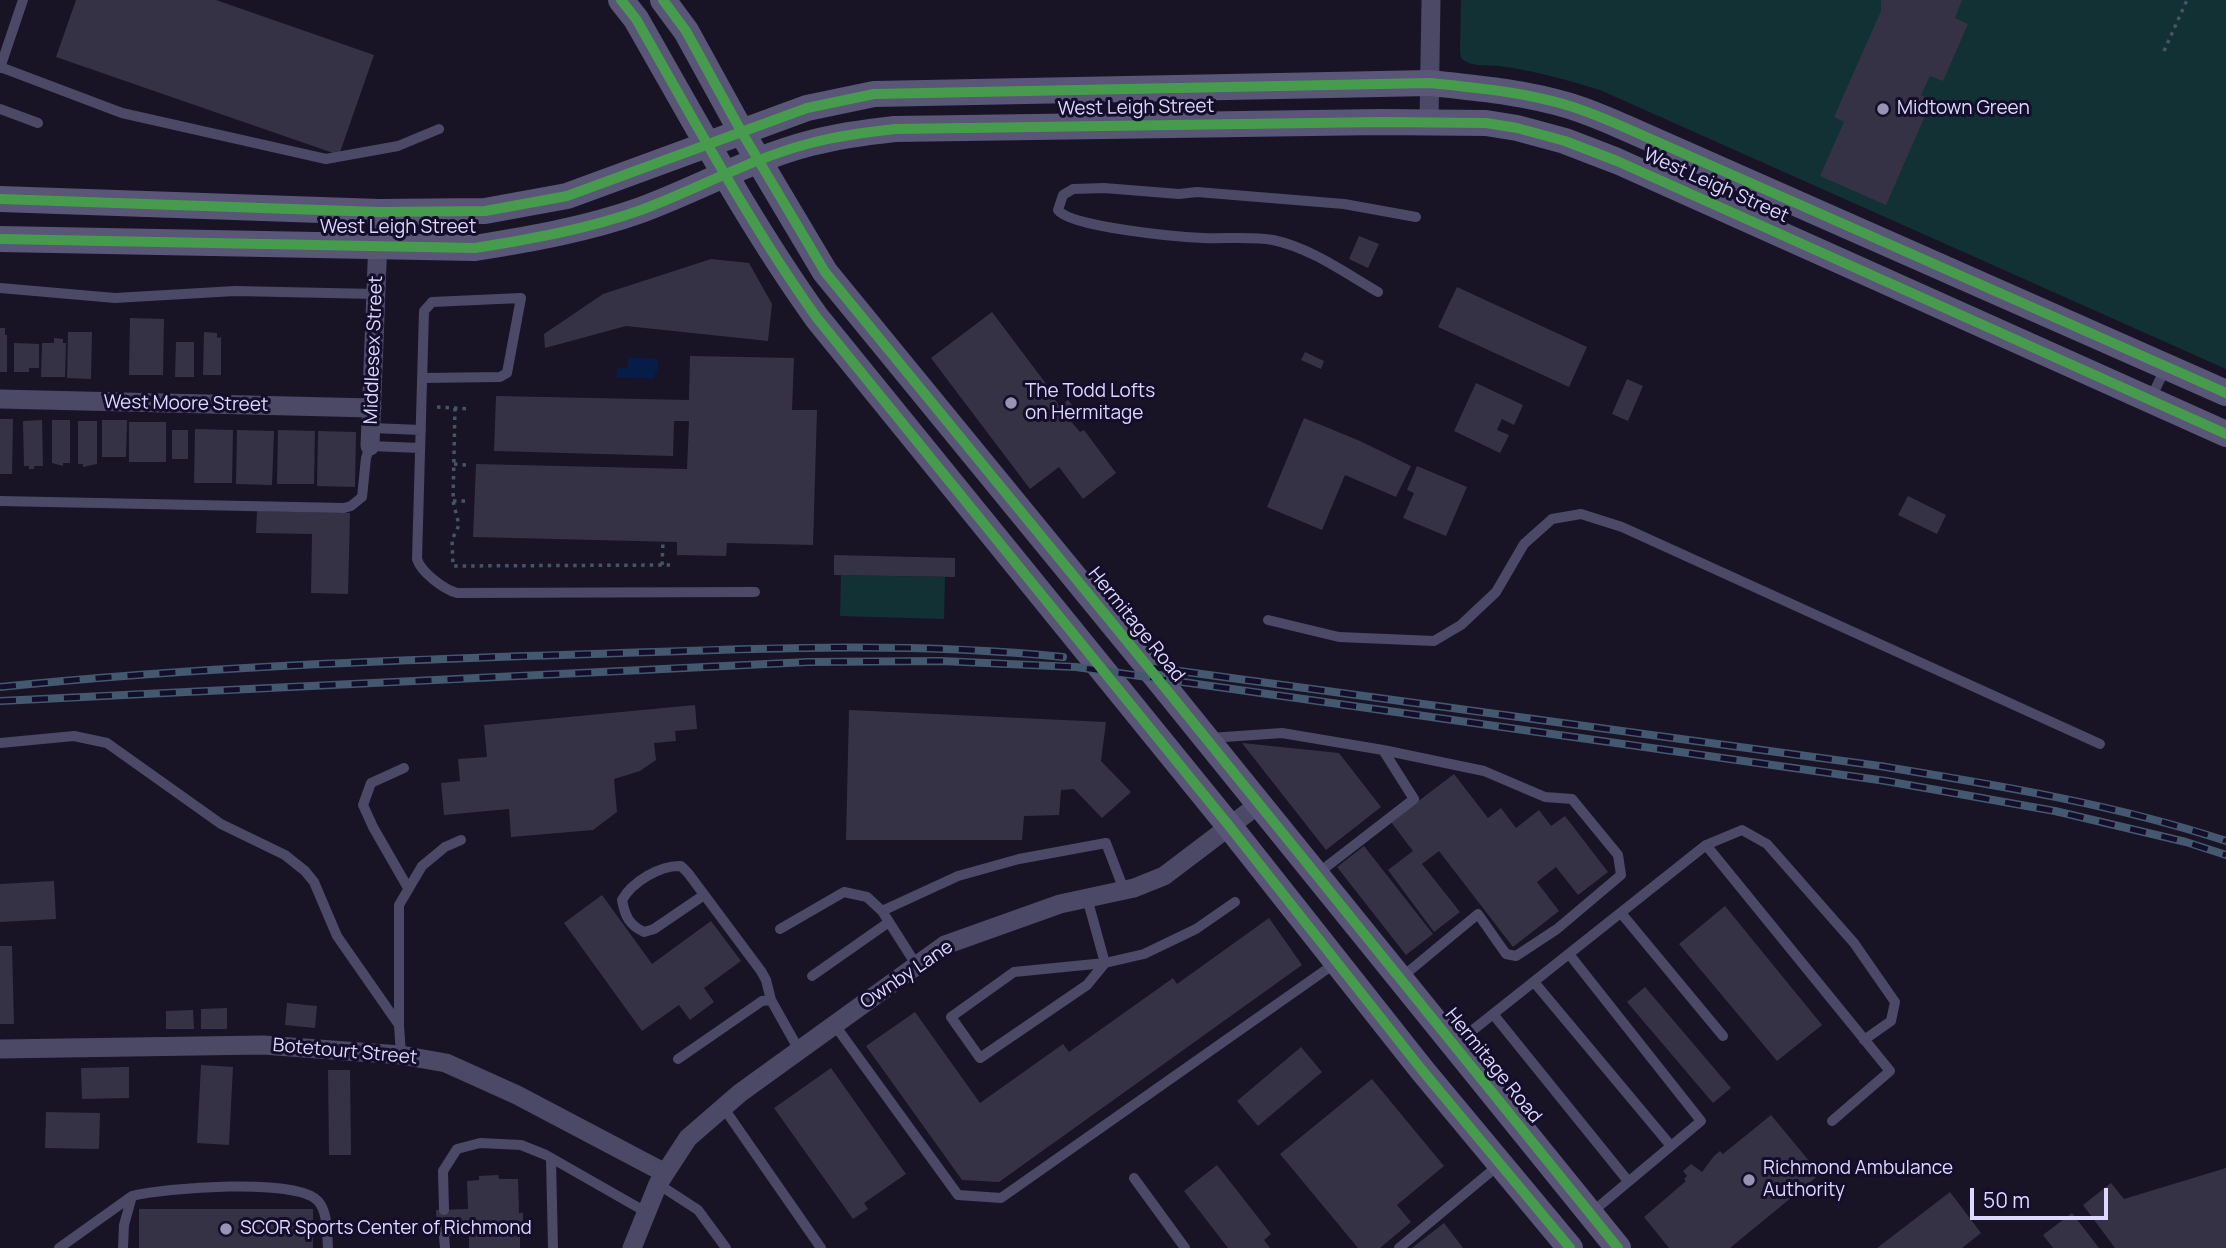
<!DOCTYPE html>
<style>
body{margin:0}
#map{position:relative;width:2226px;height:1248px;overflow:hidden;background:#181425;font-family:Manrope,sans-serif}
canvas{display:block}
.scale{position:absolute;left:1970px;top:1188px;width:138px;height:32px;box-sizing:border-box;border:4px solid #ddd8ff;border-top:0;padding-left:9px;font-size:21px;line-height:24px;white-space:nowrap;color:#ddd8ff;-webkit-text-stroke:5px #140e2b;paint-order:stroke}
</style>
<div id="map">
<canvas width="2226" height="1248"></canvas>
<div class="scale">50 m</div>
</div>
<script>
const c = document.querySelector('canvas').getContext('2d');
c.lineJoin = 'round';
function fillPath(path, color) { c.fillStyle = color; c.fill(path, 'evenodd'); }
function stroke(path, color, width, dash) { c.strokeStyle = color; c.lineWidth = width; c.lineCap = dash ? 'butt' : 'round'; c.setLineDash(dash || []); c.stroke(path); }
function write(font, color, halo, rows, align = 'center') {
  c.font = font + ' Manrope,sans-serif'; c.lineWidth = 6; c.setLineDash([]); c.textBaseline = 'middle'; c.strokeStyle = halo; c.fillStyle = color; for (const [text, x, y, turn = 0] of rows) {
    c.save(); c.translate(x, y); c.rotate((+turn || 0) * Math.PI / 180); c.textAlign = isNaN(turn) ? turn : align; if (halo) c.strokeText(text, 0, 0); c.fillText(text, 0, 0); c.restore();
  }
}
fillPath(new Path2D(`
 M1461,0H2226V369L1600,90C1566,80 1533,70 1498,66C1486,65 1470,67 1461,58L1460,51Z
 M841,575L945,577L944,619L840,616Z`), '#113134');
fillPath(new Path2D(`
 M628,357L658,359L657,373H655L654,379L616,377L617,368H627Z`), '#071c49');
fillPath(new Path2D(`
 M76,0H216L374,55L339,155L56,57Z
 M1881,0H1962L1955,18L1968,24L1943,81L1930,76L1921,95L1932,100L1886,205L1820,176L1844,122L1834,117L1881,11Z
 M1359,236L1379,244L1368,268L1349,259Z
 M711,259L749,263L772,304L768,341L626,326L545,348L544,334L603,294Z
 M1457,287L1587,347L1569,387L1438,327Z
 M992,312L1053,393L1051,395L1060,406L1068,400L1078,412L1069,419L1080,432L1084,430L1116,473L1083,499L1059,467L1030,489L931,358Z
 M130,318L164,319L163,375H129Z
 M0,328H5V335H7V372H0Z
 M68,332H92L91,379L67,378Z
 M204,332L217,333V338L221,337V375H203Z
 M54,338L63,339V343H66L65,377H41L42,343H54Z
 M176,342H194V377H175Z
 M14,343L39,344V368H29V372H14Z
 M1305,352L1324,361L1321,369L1301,360Z
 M690,356L794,358L792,410H817L813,545L727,543L726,556L677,555V542L473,537L476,464L687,469L689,421H674L673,456L494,451L496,396L689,400Z
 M1627,379L1643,386L1628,421L1612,414Z
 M1476,383L1523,405L1514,425L1502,419L1497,430L1509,435L1500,453L1454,431Z
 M1304,418L1360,441L1411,466L1396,497L1345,475L1322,530L1267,507Z
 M0,419H13L12,474H0Z
 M42,420L43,466H34V469H29V466H24L23,421Z
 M52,420H70V463H63V466L52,463Z
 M102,420H127L126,457H102Z
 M78,421H97V464L83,467V464H78Z
 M129,422H166V462H129Z
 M195,429L233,430L232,483H194Z
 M172,430H188V459H172Z
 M237,430L274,431L272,485L236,484Z
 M278,430L315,431L314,484H277Z
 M318,431L356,432L355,487L317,486Z
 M1417,466L1467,487L1446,536L1403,518L1414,493L1407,490Z
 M1908,496L1946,515L1937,534L1898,515Z
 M257,511L350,513L348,594L311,593L312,534L256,533Z
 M834,555L955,558V577L834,575Z
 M695,705L697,729L675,731L676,741L654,743L656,760L640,771L614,779L617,812L593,830L511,837L509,809L444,815L441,783L460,781L458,759L487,757L484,725Z
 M849,710L1106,722L1101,761L1131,792L1102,818L1074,789L1061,790L1059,815L1024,816L1022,840H846Z
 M1242,743L1339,753L1381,807L1326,850Z
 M1454,774L1488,818L1501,808L1516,828L1539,810L1551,826L1565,816L1608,872L1578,895L1556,867L1537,882L1559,911L1513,947L1439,851L1422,864L1460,912L1434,932L1388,870L1413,851L1391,822Z
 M1364,846L1433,934L1406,955L1337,867Z
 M54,881L56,919L0,922V884Z
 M602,895L652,964L711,921L741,961L704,988L714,1002L690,1020L679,1005L642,1031L564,923Z
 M1725,906L1822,1025L1777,1061L1679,944Z
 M1269,918L1302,965L999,1182L962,1180L866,1046L915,1012L980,1103L1063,1044L1069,1052L1173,978L1177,984Z
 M0,946H12L14,1024H0Z
 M1645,987L1731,1088L1713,1103L1627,1002Z
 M287,1003L317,1006L315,1028L285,1025Z
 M227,1008V1029H201V1009Z
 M193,1010L194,1029H166V1011Z
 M1301,1047L1322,1072L1258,1126L1237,1101Z
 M201,1065L233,1067L229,1145L197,1143Z
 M129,1067V1098L82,1099L81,1068Z
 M831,1068L906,1174L864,1203L868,1209L853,1219L774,1108Z
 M328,1070H350L351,1155H329Z
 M1372,1079L1444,1166L1397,1205L1411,1222L1380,1248H1358L1280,1154Z
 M46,1112L100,1113L99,1149L45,1148Z
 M1771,1115L1820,1174L1730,1248H1669L1644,1217L1686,1181L1684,1179L1687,1176L1683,1171L1691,1164L1702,1172L1714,1156L1720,1151L1723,1154Z
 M1217,1165L1271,1234L1264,1240L1270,1248H1228L1184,1191Z
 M2226,1168V1248H2115L2083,1205L2111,1183L2124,1199Z
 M498,1175L499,1179H518L519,1213H523V1230H520V1248H469V1235L437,1237L436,1210L468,1209L467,1181L479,1180V1176Z
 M1950,1192L1981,1233L1962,1248H1877Z
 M139,1209H313V1248H139Z
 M2072,1213L2099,1248H2053L2043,1235Z
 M1444,1223L1463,1248H1412Z`), '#363246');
stroke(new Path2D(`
 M2164,51L2187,0
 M437,407L470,409
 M455,408L453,501L459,525L452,540L453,566L670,565
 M454,464L466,465
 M453,501H468
 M662,565L663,542`), '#455466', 3.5, [3.5, 5]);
stroke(new Path2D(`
 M0,67L122,113L326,159L398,146L439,129
 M0,68L23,0
 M0,109L38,123
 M0,288L115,298L235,291L376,294
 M1378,292C1345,273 1311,248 1273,240C1251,236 1226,239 1203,238C1178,237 1070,227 1058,210L1063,195L1073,189L1104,188L1179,194L1197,192L1344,204L1416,217
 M422,378L500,377L507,373L521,298L432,302L424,311L417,559C421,572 443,589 457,593L755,592
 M2151,398L2166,367
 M372,428L421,430
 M0,501L344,508L351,506L362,497L366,458L370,446L420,448
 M1268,620L1339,637L1434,641L1461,625L1496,592L1524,544L1552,519L1581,514L1622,527L2100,744
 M1210,738L1282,733L1383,750L1414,799L1317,874
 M0,743L74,736L107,743L221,824L285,855L305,871L314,882L337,936L399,1025
 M1383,750L1484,771L1545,797L1572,799L1618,855L1621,875L1557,929L1516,956L1506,954L1478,914L1402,977
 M404,768L371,783L363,805L373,827L408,888
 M1706,845L1742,830L1767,844L1854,943L1895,1002L1891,1021L1864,1040
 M704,895L654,929L644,932C629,925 625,916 622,900C632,882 660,865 681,866L688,873L761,971L766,980L771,1000
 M1087,898L1105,963L1087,985L980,1058L951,1017L1014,972L1105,963L1144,954L1196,929L1235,902
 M1621,913L1723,1036
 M780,929L844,892L867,897L882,911
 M1569,954L1701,1121L1591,1213
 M917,966L882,911L958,876L1019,859L1106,843L1124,890
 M812,976L889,922
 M1534,982L1671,1146
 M1493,1014L1628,1181
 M834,1024L958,1195L1001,1198L1337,962
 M1454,1045L1706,845L1890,1071L1832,1121
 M401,1055L399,1025V905L422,866L445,847L461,840
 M678,1059L762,1001L771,1000L799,1050
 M723,1107L821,1248
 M551,1158L553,1248
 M1134,1178L1185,1248
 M658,1184L698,1210L726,1248
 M444,1210L443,1171L457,1149L480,1143L521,1145L546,1155L646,1212
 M444,1236L445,1248
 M59,1248L132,1196
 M123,1248L124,1225L132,1196C163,1188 297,1177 318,1201C328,1212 327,1234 328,1248
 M1399,1248L1500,1164`), '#4b4966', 10);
stroke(new Path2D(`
 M1429,122L1431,0
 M0,399L372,408
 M370,446L379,212
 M0,1049L263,1045L401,1055L446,1063L517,1095L665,1173
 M632,1248L658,1184L688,1138L740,1093L945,945L1060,904L1134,888L1164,876L1259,804`), '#4b4966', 19);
stroke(new Path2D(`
 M621,0L636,19C694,120 749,223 817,318L1230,827L1422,1070L1570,1248
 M663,0L686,31L741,131L825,272L1158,679L1618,1248
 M0,199L379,212L485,211L567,196L807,108L874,94L1430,83C1477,88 1524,92 1570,106C1589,112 1608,120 1626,128L2226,393
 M0,239L475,248C531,239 588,229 641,210C698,189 752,158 811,143C838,136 867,132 895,129L1381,122L1486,123L1517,128L1565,141L1617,161L2226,434`), '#595678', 26);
const rail = new Path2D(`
 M1150,667L1880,766C1996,785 2114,804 2226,841
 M0,687C196,667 395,660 593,654C749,649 906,641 1063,657
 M0,701L808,662L941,661L1076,667L1886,781L2055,811L2186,842L2226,855`);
stroke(rail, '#44596f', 8);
stroke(rail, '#140e2b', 5, [16]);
stroke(new Path2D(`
 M621,0L636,19C694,120 749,223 817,318L1230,827L1422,1070L1570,1248
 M663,0L686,31L741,131L825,272L1158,679L1618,1248
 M0,199L379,212L485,211L567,196L807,108L874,94L1430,83C1477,88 1524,92 1570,106C1589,112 1608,120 1626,128L2226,393
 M0,239L475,248C531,239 588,229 641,210C698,189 752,158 811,143C838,136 867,132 895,129L1381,122L1486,123L1517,128L1565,141L1617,161L2226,434`), '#469c4c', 10);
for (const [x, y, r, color] of [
 [1883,109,7,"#9893b3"],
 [1011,403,7,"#9893b3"],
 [1749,1180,7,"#9893b3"],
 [226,1229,7,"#9893b3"]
]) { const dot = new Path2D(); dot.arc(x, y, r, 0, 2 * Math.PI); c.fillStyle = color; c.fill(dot); stroke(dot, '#140e2b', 2.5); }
write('19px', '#ddd8ff', '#140e2b', [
 ["West Leigh Street",1136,108,-1],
 ["West Leigh Street",1716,186,24],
 ["West Leigh Street",398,228],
 ["Middlesex Street",374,350,-88],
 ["West Moore Street",186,404,1],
 ["Hermitage Road",1136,625,51],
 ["Ownby Lane",907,975,-34],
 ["Botetourt Street",345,1052,5],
 ["Hermitage Road",1493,1066,51]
]);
write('19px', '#ddd8ff', '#140e2b', [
 ["Midtown Green",1897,109],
 ["The Todd Lofts",1025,392],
 ["on Hermitage",1025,414],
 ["Richmond Ambulance",1763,1169],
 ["Authority",1763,1191],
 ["SCOR Sports Center of Richmond",240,1229]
], 'left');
</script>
